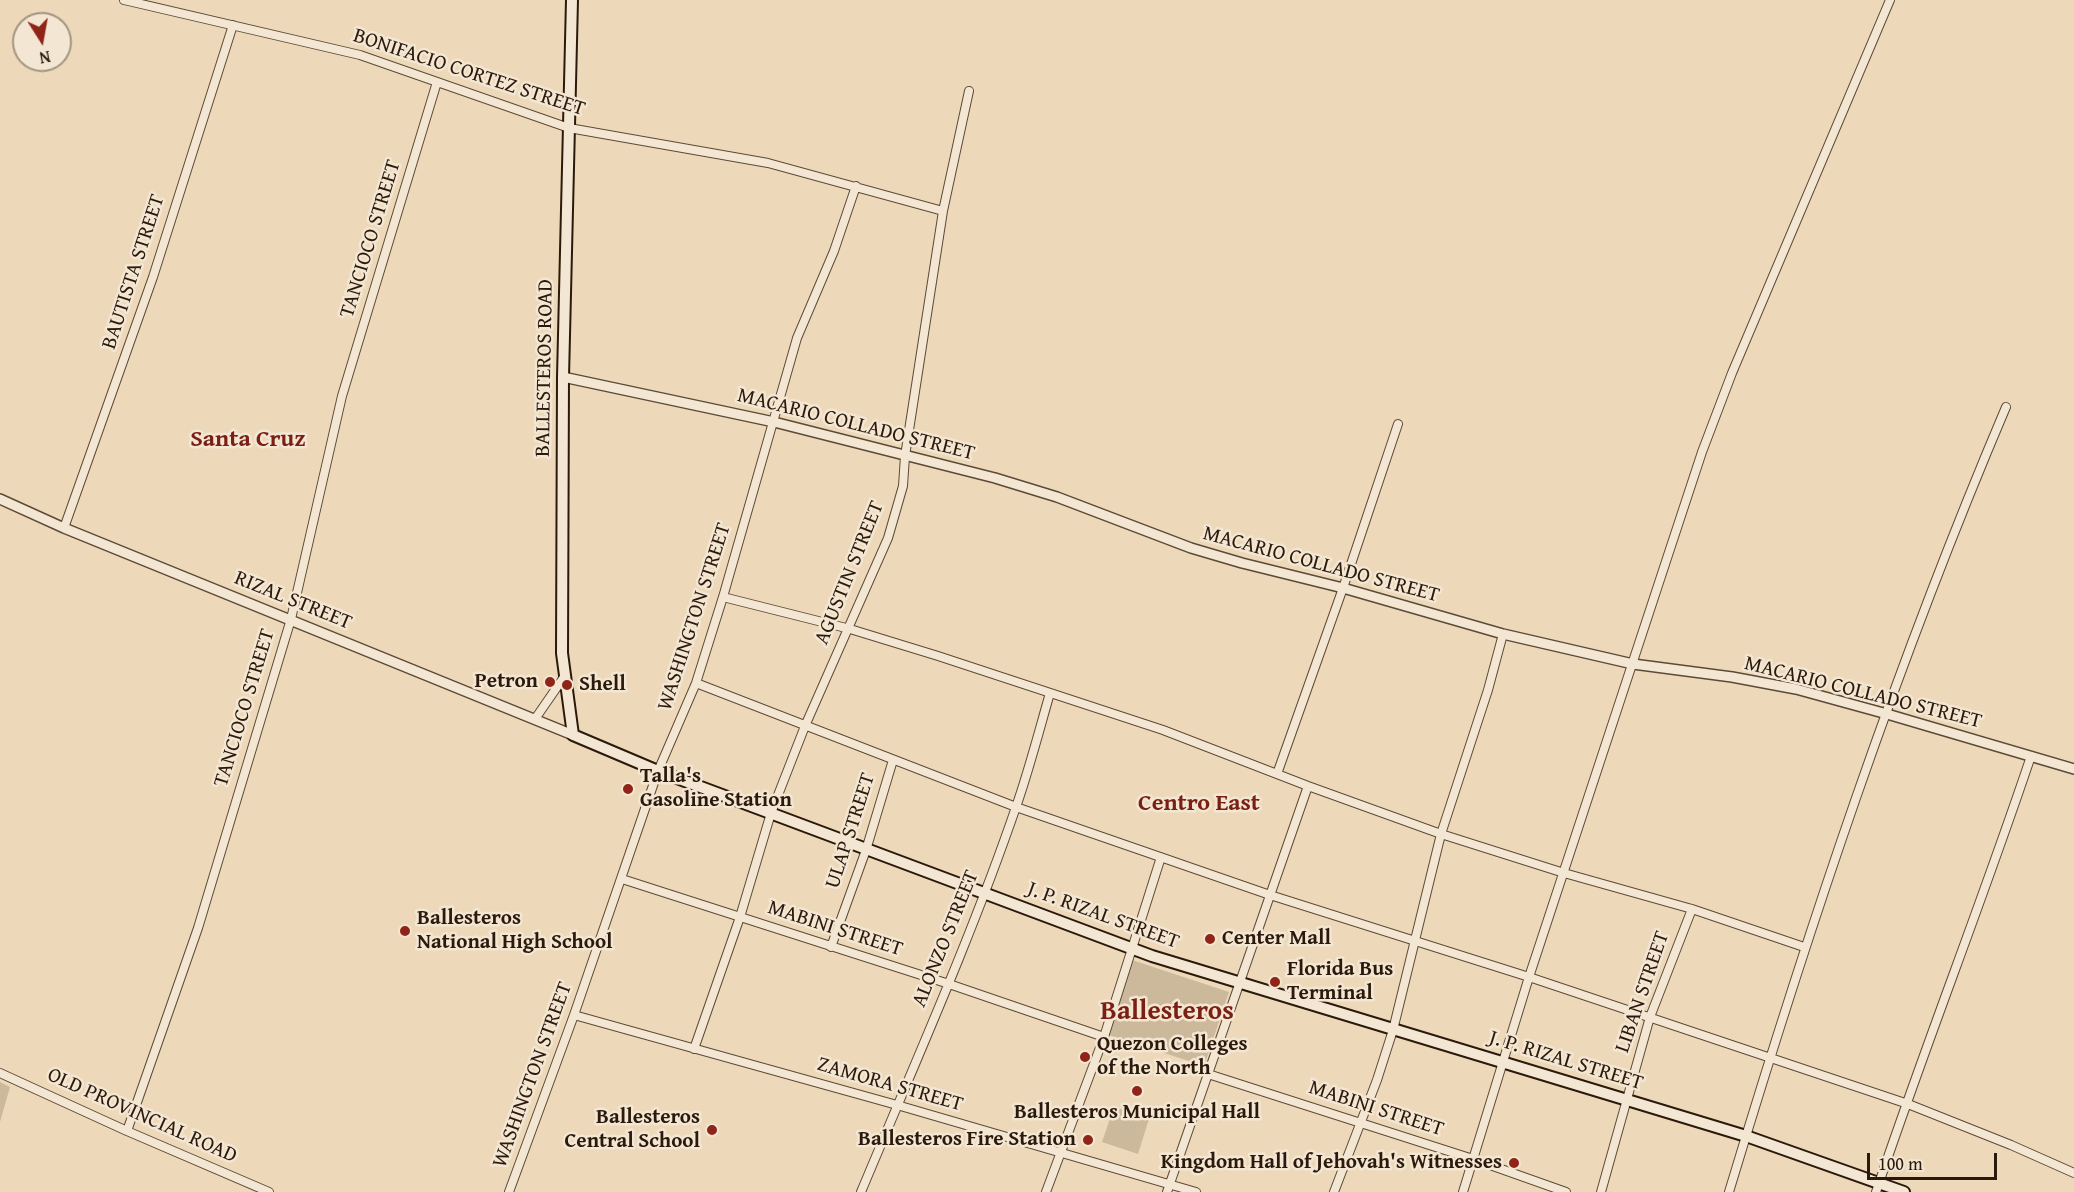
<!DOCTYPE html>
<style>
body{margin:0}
#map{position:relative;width:2074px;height:1192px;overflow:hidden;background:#edd9b9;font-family:"Gentium Book Plus",serif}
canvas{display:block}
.north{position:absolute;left:12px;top:12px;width:60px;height:60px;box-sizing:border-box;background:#f3e6d2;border:2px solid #a39483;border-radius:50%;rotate:169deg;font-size:16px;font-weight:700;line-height:24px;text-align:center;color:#2b1a0c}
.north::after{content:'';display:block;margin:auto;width:21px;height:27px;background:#8f2418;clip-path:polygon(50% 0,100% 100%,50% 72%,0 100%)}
.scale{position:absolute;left:1867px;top:1153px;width:130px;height:27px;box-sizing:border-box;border:3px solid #2b1a0c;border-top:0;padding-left:8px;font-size:18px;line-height:21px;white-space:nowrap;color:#2b1a0c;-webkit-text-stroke:4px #f3e6d2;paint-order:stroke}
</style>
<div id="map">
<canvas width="2074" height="1192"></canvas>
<div class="north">N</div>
<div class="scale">100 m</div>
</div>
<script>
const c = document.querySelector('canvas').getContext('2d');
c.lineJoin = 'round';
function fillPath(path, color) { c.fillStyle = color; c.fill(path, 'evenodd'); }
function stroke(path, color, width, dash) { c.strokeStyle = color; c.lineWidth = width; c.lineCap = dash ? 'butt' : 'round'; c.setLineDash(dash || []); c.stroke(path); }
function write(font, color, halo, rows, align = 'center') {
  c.font = font + ' "Gentium Book Plus",serif'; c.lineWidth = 5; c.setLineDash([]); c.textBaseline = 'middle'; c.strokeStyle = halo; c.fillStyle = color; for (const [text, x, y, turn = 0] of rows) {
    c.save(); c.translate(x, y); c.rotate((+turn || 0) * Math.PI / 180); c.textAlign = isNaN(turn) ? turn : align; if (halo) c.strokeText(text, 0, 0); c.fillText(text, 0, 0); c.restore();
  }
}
fillPath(new Path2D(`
 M1132,960L1229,992L1204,1066L1109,1035Z
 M0,1082L10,1087L0,1122Z
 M1114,1107L1149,1119L1138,1154L1102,1142Z`), '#ccb99c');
const minor = new Path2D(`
 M124,0L360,55L569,128L768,163L943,211
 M64,528L153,277L233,25
 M723,597L850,629L938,656L1163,730L1308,786L1441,834L1564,873L1692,909L1804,947
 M696,683L1016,807L1270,895L1529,977L1908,1104L2011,1145L2074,1173
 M535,719L564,677
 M1277,774L1343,588L1398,424
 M622,879L949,984L1104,1037
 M831,947L866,850L893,760
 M574,1015L897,1105L1196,1192
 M694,1049L740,917L771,813L805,726L888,538L903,486L905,456L943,211L969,91
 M0,1073L127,1131L269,1192
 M1208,1074L1473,1159L1566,1192
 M127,1131L198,928L291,619L342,396L437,82
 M509,1192L574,1015L658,771L696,683L723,597L797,338L834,251L856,186
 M861,1192C914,1065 971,938 1016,807C1029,770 1039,731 1050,693
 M1046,1192L1104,1037L1161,857
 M1167,1192L1308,786
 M1334,1192L1377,1080L1393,1030L1441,834L1488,690L1503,634
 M1463,1192L1529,977L1702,452L1732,373L1890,0
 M1601,1192L1650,1017L1692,909
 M1729,1192C1809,927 1897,663 2006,407
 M1876,1192C1925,1046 1982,902 2031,756`);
const tertiary = new Path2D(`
 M563,377L774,422L995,478L1057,497L1191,548L1242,563L1343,588L1503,634L1633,664L1732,677L1796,689L1887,714L2074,769
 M0,499L64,528L573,735`);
const secondary = new Path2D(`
 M572,0L563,377L562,653L573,735L658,771L1152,956L1746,1136L1904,1192`);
stroke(minor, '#5c4a37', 10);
stroke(tertiary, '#5c4a37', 12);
stroke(secondary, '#2b1a0c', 14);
stroke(minor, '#f3e6d2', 8);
stroke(tertiary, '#f3e6d2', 9);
stroke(secondary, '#f3e6d2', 10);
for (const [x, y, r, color] of [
 [550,682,6,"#8f2418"],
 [567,685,6,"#8f2418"],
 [628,789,6,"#8f2418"],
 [405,931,6,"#8f2418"],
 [1210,939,6,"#8f2418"],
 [1275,982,6,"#8f2418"],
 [1085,1057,6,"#8f2418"],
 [1137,1091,6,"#8f2418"],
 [712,1130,6,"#8f2418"],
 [1088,1140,6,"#8f2418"],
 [1514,1163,6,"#8f2418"]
]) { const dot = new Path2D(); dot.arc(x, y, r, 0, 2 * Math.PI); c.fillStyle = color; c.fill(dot); stroke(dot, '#f3e6d2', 2); }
write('21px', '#2b1a0c', '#f3e6d2', [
 ["BONIFACIO CORTEZ STREET",469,73,18],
 ["TANCIOCO STREET",371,239,-73],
 ["BAUTISTA STREET",134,272,-72],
 ["BALLESTEROS ROAD",545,368,-89],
 ["MACARIO COLLADO STREET",856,425,14],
 ["MACARIO COLLADO STREET",1321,565,15],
 ["AGUSTIN STREET",850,573,-68],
 ["RIZAL STREET",293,601,22],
 ["WASHINGTON STREET",695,617,-72],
 ["MACARIO COLLADO STREET",1863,693,14],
 ["TANCIOCO STREET",245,708,-73],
 ["ULAP STREET",851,831,-72],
 ["J. P. RIZAL STREET",1103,916,20],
 ["MABINI STREET",835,929,18],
 ["ALONZO STREET",946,939,-68],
 ["LIBAN STREET",1643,992,-71],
 ["J. P. RIZAL STREET",1566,1061,17],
 ["WASHINGTON STREET",533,1075,-70],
 ["ZAMORA STREET",890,1085,16],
 ["MABINI STREET",1376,1109,18],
 ["OLD PROVINCIAL ROAD",142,1116,24]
]);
write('bold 21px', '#2b1a0c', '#f3e6d2', [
 ["Petron",538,682,"right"],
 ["Shell",579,685],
 ["Talla's",640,777],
 ["Gasoline Station",640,801],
 ["Ballesteros",417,919],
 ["National High School",417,943],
 ["Center Mall",1222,939],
 ["Florida Bus",1287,970],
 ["Terminal",1287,994],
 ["Quezon Colleges",1097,1045],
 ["of the North",1097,1069],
 ["Ballesteros Municipal Hall",1137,1113,"center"],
 ["Ballesteros",700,1118,"right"],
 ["Central School",700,1142,"right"],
 ["Ballesteros Fire Station",1076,1140,"right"],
 ["Kingdom Hall of Jehovah's Witnesses",1502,1163,"right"]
], 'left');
write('bold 24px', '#7a1f14', '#f3e6d2', [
 ["Santa Cruz",248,440],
 ["Centro East",1199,804]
]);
write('bold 27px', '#7a1f14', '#f3e6d2', [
 ["Ballesteros",1167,1012]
]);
</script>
